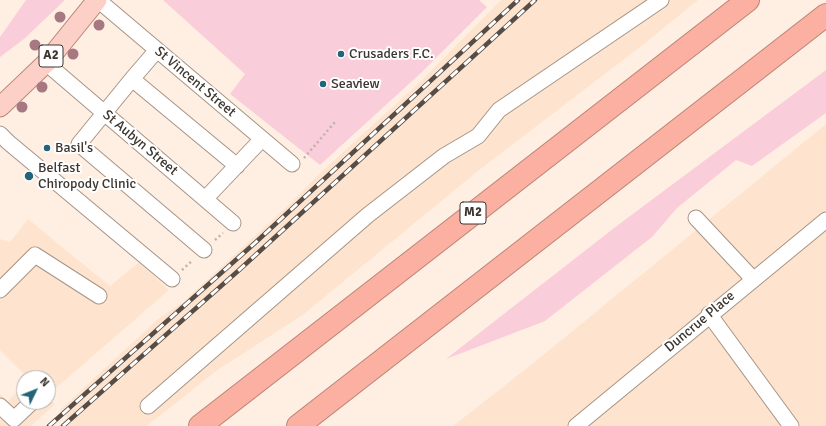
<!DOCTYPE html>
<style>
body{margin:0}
#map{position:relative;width:826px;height:426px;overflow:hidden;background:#ffefe2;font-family:Signika,sans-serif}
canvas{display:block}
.north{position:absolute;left:16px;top:370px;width:40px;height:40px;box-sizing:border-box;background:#fff;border:1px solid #b1afac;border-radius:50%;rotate:47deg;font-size:11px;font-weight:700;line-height:16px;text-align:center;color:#3d3630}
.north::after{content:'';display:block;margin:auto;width:14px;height:18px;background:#236478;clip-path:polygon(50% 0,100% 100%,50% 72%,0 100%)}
</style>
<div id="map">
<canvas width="826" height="426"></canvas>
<div class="north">N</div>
</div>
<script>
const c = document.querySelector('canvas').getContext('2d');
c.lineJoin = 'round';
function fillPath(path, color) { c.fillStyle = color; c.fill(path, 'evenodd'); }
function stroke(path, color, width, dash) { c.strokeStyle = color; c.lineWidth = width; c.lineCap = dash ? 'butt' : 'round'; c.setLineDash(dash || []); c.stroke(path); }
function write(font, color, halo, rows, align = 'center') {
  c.font = font + ' Signika,sans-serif'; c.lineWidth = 4; c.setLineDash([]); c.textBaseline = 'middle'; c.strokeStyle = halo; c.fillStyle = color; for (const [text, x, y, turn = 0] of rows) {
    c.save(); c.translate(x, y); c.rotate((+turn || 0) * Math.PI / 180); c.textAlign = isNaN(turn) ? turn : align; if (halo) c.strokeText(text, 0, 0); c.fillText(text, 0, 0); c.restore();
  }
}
fillPath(new Path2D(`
 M501,0H698L644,44L478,171L304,314L215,372L147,426H59L68,418L60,410L158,319L182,303L294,200L319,174L420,82Z
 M826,124V426H453L537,360Z
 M28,219L110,286L139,262L169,290L48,395V378H28L0,350V239L10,242Z
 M24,385V402H48V397L55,404L31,426H0V394L8,401Z`), '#fee4ce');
fillPath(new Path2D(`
 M26,0H65L24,39L0,57V37Z
 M163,0H479L487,7L422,72L320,165L230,94L245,74Z
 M826,70V113L752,166L736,160L677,208L652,237L545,321L446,359L618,225Z`), '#facdda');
const minor = new Path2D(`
 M98,0L292,164
 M46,63L233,223
 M132,79L157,50
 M0,134L8,142L172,279
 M205,199L262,139
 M696,218L753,279
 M204,250L79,144L132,79L237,166
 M0,290L35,255L99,296
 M709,314L791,426
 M0,406L14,419L32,402
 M148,406L368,215L444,156L478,136L499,110L661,0
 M576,426L826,220`);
const major = new Path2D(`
 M0,107L46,63L97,0`);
const highway = new Path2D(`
 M200,426L748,0
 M298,426L826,15`);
stroke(minor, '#a69485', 17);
stroke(major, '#b98579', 21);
stroke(highway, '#b98579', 24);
stroke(new Path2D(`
 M304,158L335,122
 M215,240L223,233
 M182,270L193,260`), '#bfb2a7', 2.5, [2, 3]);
stroke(minor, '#fff', 15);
stroke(major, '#fdd0c7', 19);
stroke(highway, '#fcb0a1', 22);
const rail = new Path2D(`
 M49,426L256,242L518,0
 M63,426L238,271L535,0`);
stroke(rail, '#564d46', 4.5);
stroke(rail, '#fff', 3, [9]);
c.fillStyle = '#a67882';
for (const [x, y] of [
 [60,17],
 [99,25],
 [35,45],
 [73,54],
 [42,87],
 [22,107]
]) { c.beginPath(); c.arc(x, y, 5.5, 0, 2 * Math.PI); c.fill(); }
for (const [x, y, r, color] of [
 [341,54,4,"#236478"],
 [323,84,4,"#236478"],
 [47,148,4,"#236478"],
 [29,176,5,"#236478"]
]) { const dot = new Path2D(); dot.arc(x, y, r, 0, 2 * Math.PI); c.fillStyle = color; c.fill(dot); stroke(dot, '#fff', 1.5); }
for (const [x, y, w] of [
 [51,56,24],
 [473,213,26]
]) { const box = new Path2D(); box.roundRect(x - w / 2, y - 11, w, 22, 3); c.fillStyle = '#fff'; c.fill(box); stroke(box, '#3d3630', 1); }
write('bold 13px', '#3d3630', null, [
 ["A2",51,56],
 ["M2",473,213]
]);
write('14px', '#3d3630', '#fff', [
 ["Crusaders F.C.",349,54],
 ["Seaview",331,84],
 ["Basil's",55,148],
 ["Belfast",38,168],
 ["Chiropody Clinic",38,184]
], 'left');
write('14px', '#3d3630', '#fff', [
 ["St Vincent Street",195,82,40],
 ["St Aubyn Street",140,143,40],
 ["Duncrue Place",700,322,-40]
]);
</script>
